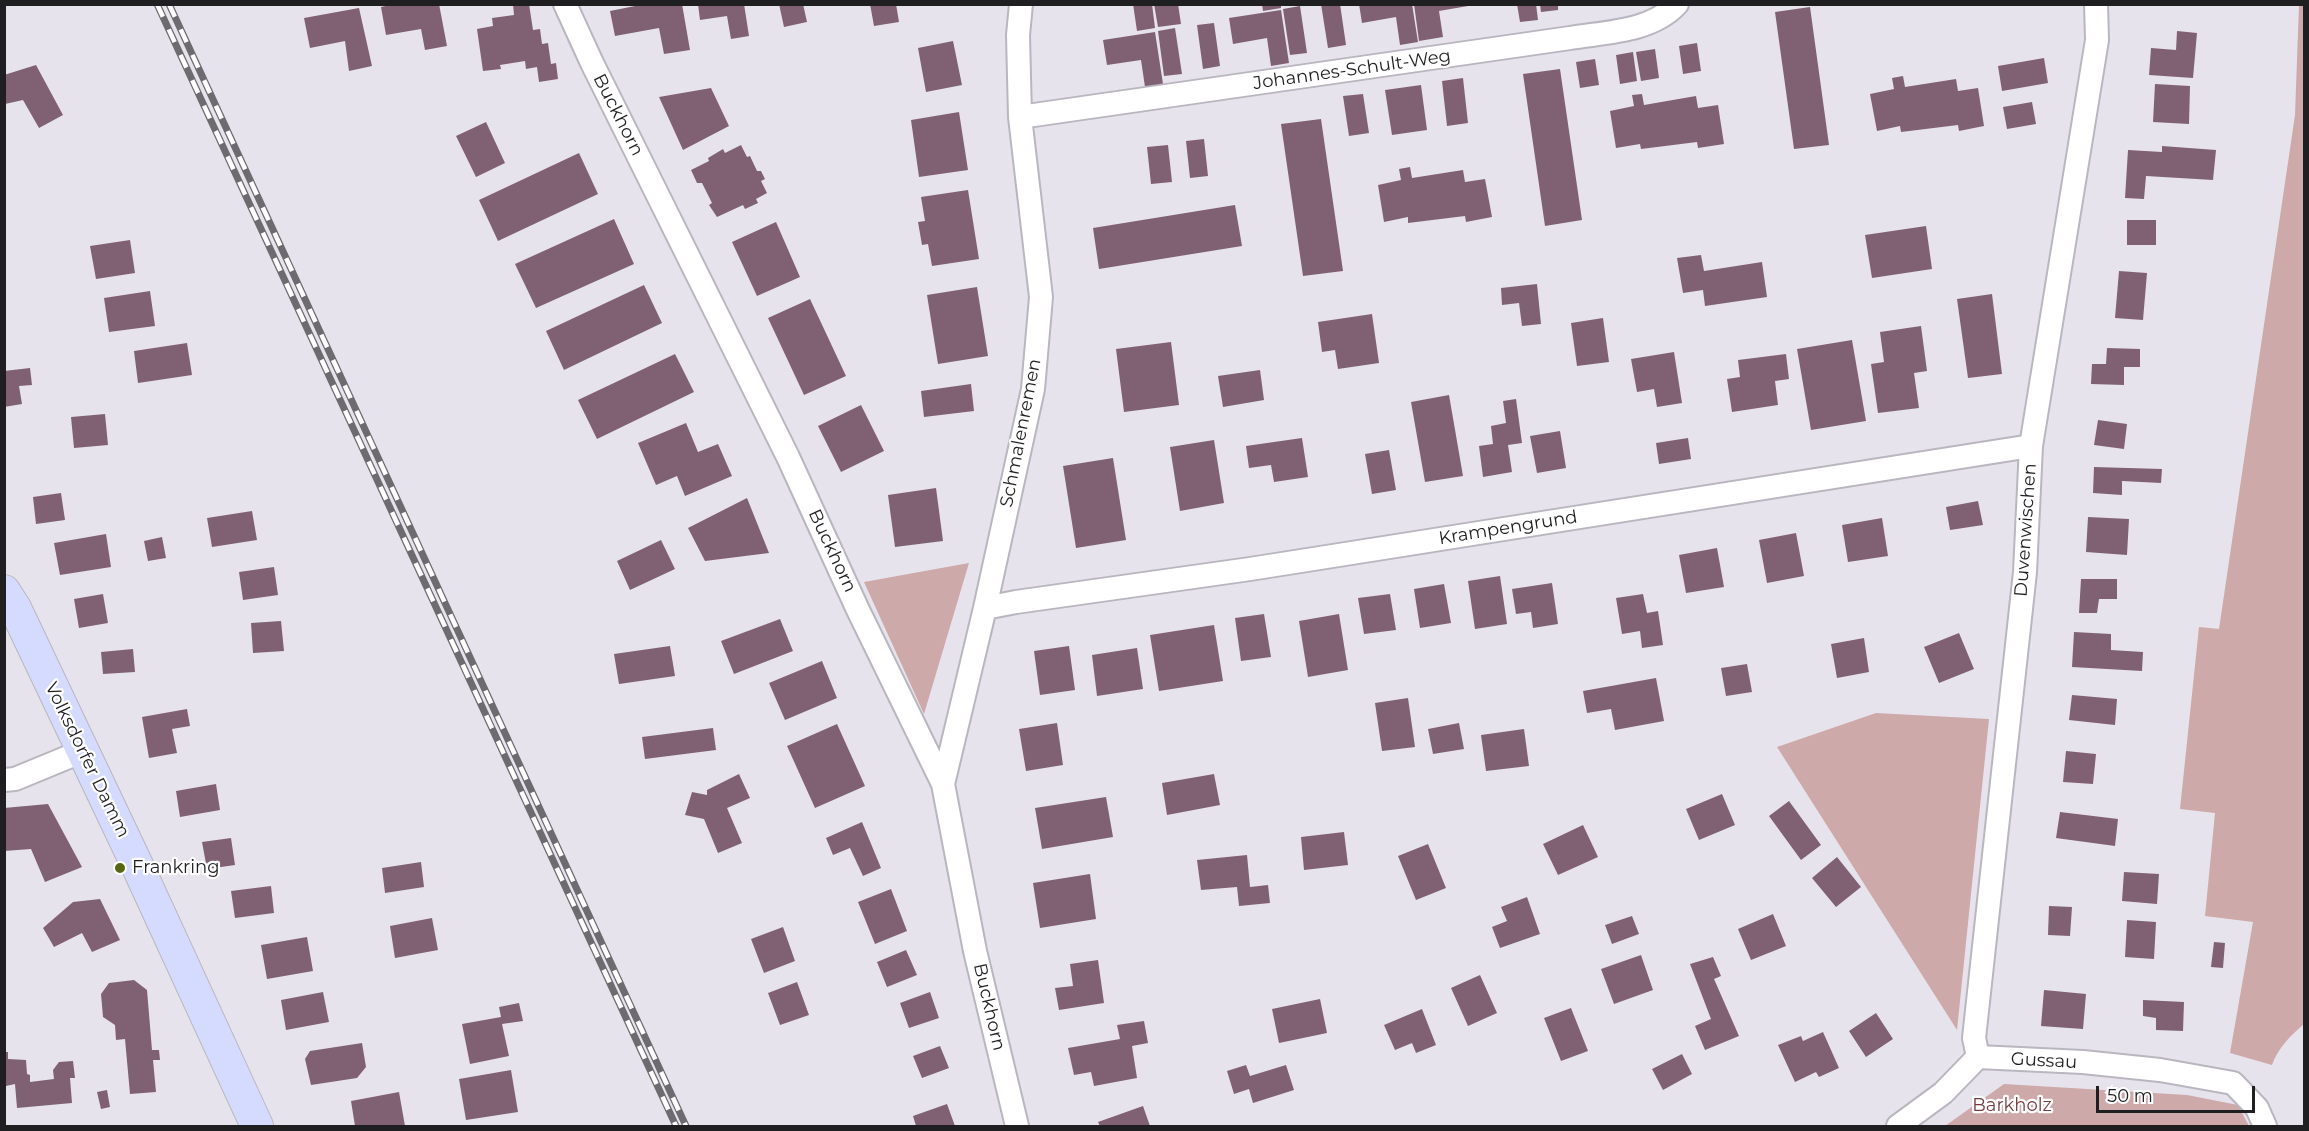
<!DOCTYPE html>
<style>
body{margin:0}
#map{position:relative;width:2309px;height:1131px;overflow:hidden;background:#e7e3ec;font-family:Montserrat,sans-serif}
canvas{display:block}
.frame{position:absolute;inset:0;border:6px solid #1f1e21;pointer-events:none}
.scale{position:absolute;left:2096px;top:1086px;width:159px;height:27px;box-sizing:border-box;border:3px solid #1f1e21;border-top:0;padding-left:8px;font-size:18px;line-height:21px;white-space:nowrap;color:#1f1e21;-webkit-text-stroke:4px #fff;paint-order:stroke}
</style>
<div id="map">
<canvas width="2309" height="1131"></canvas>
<div class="frame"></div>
<div class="scale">50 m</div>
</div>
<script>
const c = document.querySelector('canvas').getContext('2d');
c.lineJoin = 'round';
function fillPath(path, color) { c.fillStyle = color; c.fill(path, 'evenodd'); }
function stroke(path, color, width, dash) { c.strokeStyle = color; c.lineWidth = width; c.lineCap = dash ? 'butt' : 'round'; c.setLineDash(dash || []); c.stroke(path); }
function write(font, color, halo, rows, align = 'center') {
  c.font = font + ' Montserrat,sans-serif'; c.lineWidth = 4.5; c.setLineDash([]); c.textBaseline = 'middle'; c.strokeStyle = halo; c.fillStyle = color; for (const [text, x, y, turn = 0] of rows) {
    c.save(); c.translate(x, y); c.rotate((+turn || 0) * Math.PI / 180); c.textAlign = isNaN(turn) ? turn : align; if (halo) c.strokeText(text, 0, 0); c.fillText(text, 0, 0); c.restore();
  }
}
fillPath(new Path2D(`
 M2299,5H2304V1024C2291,1035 2278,1048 2272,1065L2230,1053L2253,922L2205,916L2215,813L2180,809L2199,627L2219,629L2295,115Z
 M969,563L924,714L864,582Z
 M1876,713L1989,719L1957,1030L1777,747Z
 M2004,1084L2187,1095L2238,1105L2249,1126H1945Z`), '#cea9aa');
fillPath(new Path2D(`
 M395,4H439L447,46L425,50L421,29L386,35L381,7Z
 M513,4H529L533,30L540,29L542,44L548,43L551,64L556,63L558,79L539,82L537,67L526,69L525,61L500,65L501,69L483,71L477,29L493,26L492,18L514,15Z
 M645,4H682L690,50L664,54L659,28L615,36L610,11Z
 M698,4H744L749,36L731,39L727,16L700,20Z
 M779,4H803L807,22L784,27Z
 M870,4H896L899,22L874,26Z
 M1133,4H1152L1155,28L1137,31Z
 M1154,4H1178L1181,24L1158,27Z
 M1262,4H1281V8L1263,11Z
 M1321,4H1340L1346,45L1328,48Z
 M1359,4H1412L1418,42L1400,45L1396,17L1362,23Z
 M1414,4H1468V6L1439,11L1443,37L1419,41Z
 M1517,4H1536L1538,20L1520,22Z
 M1540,4H1558V10L1541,12Z
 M1300,6L1307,53L1290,55L1283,9Z
 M1810,7L1829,145L1794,149L1775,12Z
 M359,8L372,66L349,71L345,41L310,48L304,18Z
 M1281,10L1289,63L1271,66L1267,38L1233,44L1229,18Z
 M1214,23L1220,66L1203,69L1197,25Z
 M1175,28L1182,74L1164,76L1158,31Z
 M2177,31L2197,33L2193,78L2149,75L2151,48L2176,50Z
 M1155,32L1163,84L1145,87L1141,60L1107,65L1103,40Z
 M953,41L962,85L926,92L918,48Z
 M1697,43L1701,71L1683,74L1679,46Z
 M1655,49L1659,78L1641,81L1636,52Z
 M1633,52L1637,81L1620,84L1616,55Z
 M2044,58L2048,83L2002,91L1998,66Z
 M1595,59L1599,85L1580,88L1576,62Z
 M36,65L63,115L39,128L23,100L5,104L4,102V75Z
 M1560,69L1582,220L1545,226L1523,74Z
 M1903,76L1905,87L1956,79L1958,91L1978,88L1984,126L1959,131L1958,125L1901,132L1900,126L1877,131L1870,94L1894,89L1892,78Z
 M1463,78L1468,123L1447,126L1442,81Z
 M2155,84L2190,86L2189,124L2153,122Z
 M1421,85L1427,130L1392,135L1385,90Z
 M711,88L729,126L683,150L659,97Z
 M1363,94L1369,133L1349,136L1343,96Z
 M1642,94L1644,105L1696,96L1698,108L1718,105L1724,144L1698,148L1697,142L1641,149L1640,144L1616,148L1610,111L1634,106L1632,95Z
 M2032,102L2036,124L2007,129L2003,107Z
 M959,112L968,170L919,177L911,120Z
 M1321,119L1343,271L1303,276L1281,124Z
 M486,122L505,163L476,177L456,136Z
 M1204,139L1208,176L1190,178L1186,141Z
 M741,145L747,157L750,156L757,171H761L765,179L761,181L767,193L756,199L758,203L745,209L743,205L717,217L709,205L712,203L702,183H697L691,170L709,161L708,158L723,149L725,153Z
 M1168,145L1172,182L1151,184L1147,147Z
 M2162,146L2216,150L2213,180L2146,176L2144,199L2125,198L2128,150L2162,152Z
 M579,153L598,194L498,241L479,200Z
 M1410,167L1412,178L1463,170L1465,182L1485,179L1492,217L1466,222L1465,216L1408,223V217L1384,222L1378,185L1401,180L1399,169Z
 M968,190L979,259L932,266L928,244L922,245L918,222L925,221L921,197Z
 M1235,205L1242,246L1099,269L1093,228Z
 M614,219L634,264L536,308L515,264Z
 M2127,220H2156V245H2127Z
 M776,222L800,277L757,296L732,242Z
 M1926,226L1932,269L1872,278L1865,235Z
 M130,240L135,273L96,279L90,246Z
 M1701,255L1704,271L1762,262L1767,297L1705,306L1703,290L1683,293L1677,258Z
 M2119,271L2147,273L2143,320L2115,318Z
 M1537,284L1541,324L1522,326L1519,303L1502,305L1501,288Z
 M644,285L662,323L564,370L546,331Z
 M977,287L988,356L938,364L927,295Z
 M150,291L155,326L109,332L104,298Z
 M1992,294L2002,374L1968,378L1957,299Z
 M810,299L846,376L804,395L768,318Z
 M1372,314L1379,363L1338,369L1335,350L1322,352L1318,322Z
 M1603,318L1609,362L1577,366L1571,323Z
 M1921,326L1927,371L1914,373L1919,408L1878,413L1871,364L1884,362L1880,332Z
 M1852,340L1866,421L1811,430L1797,349Z
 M1171,342L1179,405L1124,412L1116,349Z
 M187,343L192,375L138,383L134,351Z
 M2107,348L2140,349V367H2124V385L2091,384L2092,364H2106Z
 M1674,352L1682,403L1657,407L1654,389L1637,392L1631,359Z
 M675,354L694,392L597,439L578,400Z
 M1786,354L1789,379L1775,381L1778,405L1732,412L1727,379L1740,377L1738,360Z
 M30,368L32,385L19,386L22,404L4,407V371Z
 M1260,370L1264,400L1223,407L1218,376Z
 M971,384L974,411L924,417L921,391Z
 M1449,395L1463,476L1425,482L1411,402Z
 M1516,399L1522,443L1508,445L1512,472L1483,477L1479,446L1493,444L1491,426L1506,423L1503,401Z
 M861,405L884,451L841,472L818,426Z
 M105,414L108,445L74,448L71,417Z
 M2098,420L2127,424L2124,449L2094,445Z
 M686,423L698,452L718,444L732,476L685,496L677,476L656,485L638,443Z
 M1560,431L1566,468L1537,473L1530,436Z
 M1302,438L1308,477L1274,482L1271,465L1249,468L1246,446Z
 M1688,438L1691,459L1659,464L1656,443Z
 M1214,440L1224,503L1180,511L1170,447Z
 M1389,450L1396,490L1372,494L1365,454Z
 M1113,458L1126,540L1076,548L1063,466Z
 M2094,467L2162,469L2161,483L2122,481V495L2093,493Z
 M936,488L943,541L895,547L888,495Z
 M61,493L65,520L36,524L33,497Z
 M747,498L769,553L705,561L688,528Z
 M1978,501L1983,525L1950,530L1946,507Z
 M252,511L257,540L212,547L207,518Z
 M2088,517L2129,519L2127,555L2086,552Z
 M1882,518L1888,556L1848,562L1842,525Z
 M1796,533L1804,576L1767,583L1759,540Z
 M106,534L111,567L60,575L54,543Z
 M162,537L166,558L148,561L144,541Z
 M661,540L675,569L630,590L617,561Z
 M1717,548L1724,587L1686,593L1679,555Z
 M274,567L278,595L243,600L239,572Z
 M1500,576L1507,624L1475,629L1468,581Z
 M2081,579H2117V599H2099L2097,613H2079Z
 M1552,583L1558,624L1533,628L1531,612L1516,614L1512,589Z
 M1444,584L1451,623L1420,628L1414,589Z
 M103,594L108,623L79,628L74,599Z
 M1390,594L1396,630L1364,634L1358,598Z
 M1643,594L1647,613L1658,611L1663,645L1642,648L1640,631L1622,634L1616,598Z
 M1264,614L1271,657L1241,661L1235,618Z
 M1339,614L1348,670L1308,677L1299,621Z
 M780,619L793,651L734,674L721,641Z
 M281,621L284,651L253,653L251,623Z
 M1214,625L1223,681L1159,691L1150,635Z
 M2074,632L2111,634V650L2143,652L2142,671L2072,667Z
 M1959,633L1974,669L1939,683L1924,647Z
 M1864,638L1869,672L1837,678L1831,644Z
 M670,646L675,676L619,684L614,654Z
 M1069,646L1075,690L1040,695L1034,651Z
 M1137,648L1143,689L1097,696L1092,655Z
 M133,649L135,672L103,674L101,652Z
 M822,661L837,698L785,720L769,683Z
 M1747,664L1752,692L1726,696L1721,668Z
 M1656,678L1664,721L1615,730L1611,709L1587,713L1583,691Z
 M2072,695L2117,699L2115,725L2069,720Z
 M1408,698L1415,747L1382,751L1375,703Z
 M187,709L190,726L172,729L177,753L149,758L142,717Z
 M1057,723L1063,765L1026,771L1019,729Z
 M1459,723L1464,749L1433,754L1428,729Z
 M837,724L865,786L815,808L787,746Z
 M713,728L716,750L645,759L642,737Z
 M1524,729L1529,766L1486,771L1481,735Z
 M2066,751L2096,754L2093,784L2063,782Z
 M739,774L750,798L727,808L742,843L718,853L704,819L685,815L692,792L707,795V790Z
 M1214,774L1220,805L1167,815L1162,783Z
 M216,784L220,810L180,817L176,791Z
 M1722,794L1735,825L1699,840L1686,809Z
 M1106,797L1113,837L1042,849L1035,808Z
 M1789,801L1821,845L1801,860L1769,816Z
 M48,804L82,867L45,882L31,849L4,851V808Z
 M2060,812L2118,819L2115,846L2056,838Z
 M862,822L881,868L863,876L850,848L833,855L826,838Z
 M1583,825L1598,857L1558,875L1543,844Z
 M1344,832L1348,865L1304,870L1301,837Z
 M231,838L235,865L207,869L202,842Z
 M1428,844L1446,888L1416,900L1398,856Z
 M1247,855L1250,887L1268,885L1270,903L1239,906L1237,887L1201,890L1197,860Z
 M1837,857L1861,887L1836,907L1812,878Z
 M421,862L424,887L385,893L382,868Z
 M2124,872L2159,874L2157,904L2122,901Z
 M1090,874L1096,919L1040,928L1033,883Z
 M271,886L274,913L235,918L231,891Z
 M891,889L907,931L875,944L858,902Z
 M1527,897L1540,934L1500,948L1492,927L1507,921L1501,907Z
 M100,899L120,940L92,952L82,933L54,947L43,928L73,902Z
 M2049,906L2072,907L2070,936L2048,935Z
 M1773,914L1786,946L1751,960L1738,929Z
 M1632,916L1639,934L1612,944L1605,925Z
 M432,918L438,950L395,958L390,926Z
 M2127,920L2156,922L2154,959L2125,957Z
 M783,927L795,961L764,973L751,939Z
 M307,937L313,971L267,979L261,945Z
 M2214,942L2225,943L2223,968L2211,967Z
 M906,950L917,975L887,987L877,962Z
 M1641,955L1653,990L1614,1004L1601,969Z
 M1713,957L1721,976L1714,979L1739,1036L1705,1050L1695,1026L1711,1019L1690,964Z
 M1098,960L1104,1003L1059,1010L1055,988L1073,986L1070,964Z
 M1480,975L1497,1013L1468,1026L1451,988Z
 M134,980L147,990L152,1050H159L160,1060H153L156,1092L130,1094L125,1039L116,1040L115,1025L103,1017L101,994L109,983Z
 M797,982L809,1015L780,1025L768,993Z
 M2044,990L2086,994L2083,1029L2041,1026Z
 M323,992L329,1022L286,1030L281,1000Z
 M930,992L939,1018L909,1028L900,1003Z
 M1320,999L1327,1033L1279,1043L1272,1009Z
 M2143,1000L2184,1002L2183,1031L2156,1030V1018L2143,1016Z
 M519,1003L523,1021L502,1024L509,1056L470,1064L462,1024L501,1017L499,1007Z
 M1571,1008L1588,1051L1561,1061L1544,1018Z
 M1422,1009L1436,1045L1416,1053L1412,1043L1395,1050L1384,1025Z
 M1876,1013L1893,1039L1866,1057L1849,1031Z
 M1144,1021L1148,1043L1132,1046L1137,1078L1094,1086L1091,1072L1074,1075L1068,1048L1120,1039L1117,1025Z
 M1823,1032L1839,1068L1819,1077L1816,1072L1795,1082L1778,1045L1801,1036L1803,1041Z
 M362,1043L366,1067L357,1078L311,1085L305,1059L310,1051Z
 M940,1046L949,1068L922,1078L913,1056Z
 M4,1052H8V1059L26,1060L27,1074L30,1075V1082L54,1079L53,1070L59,1062L73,1061L75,1078H70L72,1103L17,1108L15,1084L6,1086Z
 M1682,1054L1692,1074L1663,1090L1652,1069Z
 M1246,1065L1250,1076L1286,1065L1294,1090L1253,1103L1249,1089L1234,1094L1227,1071Z
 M511,1070L518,1112L466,1120L459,1079Z
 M107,1090L110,1107L101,1109L97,1092Z
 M399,1092L405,1126H355L351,1101Z
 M947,1104L955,1126H916L913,1116Z
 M1143,1106L1150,1126H1100L1098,1122Z`), '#806174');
const street = new Path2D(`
 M565,4L592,63L788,457L858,610L943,784L975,951L1017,1126
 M1020,117L1570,38C1606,32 1651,32 1677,4
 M985,608L1016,602L1250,569L2031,446
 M4,780L15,779L83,751
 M943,784L985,608L1033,389L1041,297L1020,117L1018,35L1021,4
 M1978,1057L1974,1038L2025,572L2031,446L2097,40L2096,4
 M1898,1126L1943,1093L1978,1057L2083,1062L2160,1070L2233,1083L2257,1108L2265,1126`);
const secondary = new Path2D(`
 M4,591L15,608L137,865L257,1126`);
stroke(street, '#bab6bf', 26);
stroke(secondary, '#bab6bf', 34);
stroke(street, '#fff', 22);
stroke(secondary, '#d4dbfe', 32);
const rail = new Path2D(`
 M157,4L676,1126
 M169,4L686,1126`);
stroke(rail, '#6d6b70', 7);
stroke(rail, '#fff', 4.5, [14]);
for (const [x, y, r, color] of [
 [120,868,6,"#576711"]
]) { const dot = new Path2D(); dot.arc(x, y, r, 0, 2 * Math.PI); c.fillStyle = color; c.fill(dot); stroke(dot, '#fff', 2); }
write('18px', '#1f1e21', '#fff', [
 ["Johannes-Schult-Weg",1352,70,-8],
 ["Buckhorn",618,115,63],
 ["Schmalenremen",1021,433,-79],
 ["Krampengrund",1508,528,-9],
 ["Duvenwischen",2026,530,-86],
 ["Buckhorn",832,551,65],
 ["Volksdorfer Damm",87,760,64],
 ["Buckhorn",989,1007,77],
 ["Gussau",2044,1061,3]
]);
write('18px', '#1f1e21', '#fff', [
 ["Frankring",132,868]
], 'left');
write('18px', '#743c41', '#fff', [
 ["Barkholz",2012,1106]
]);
</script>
